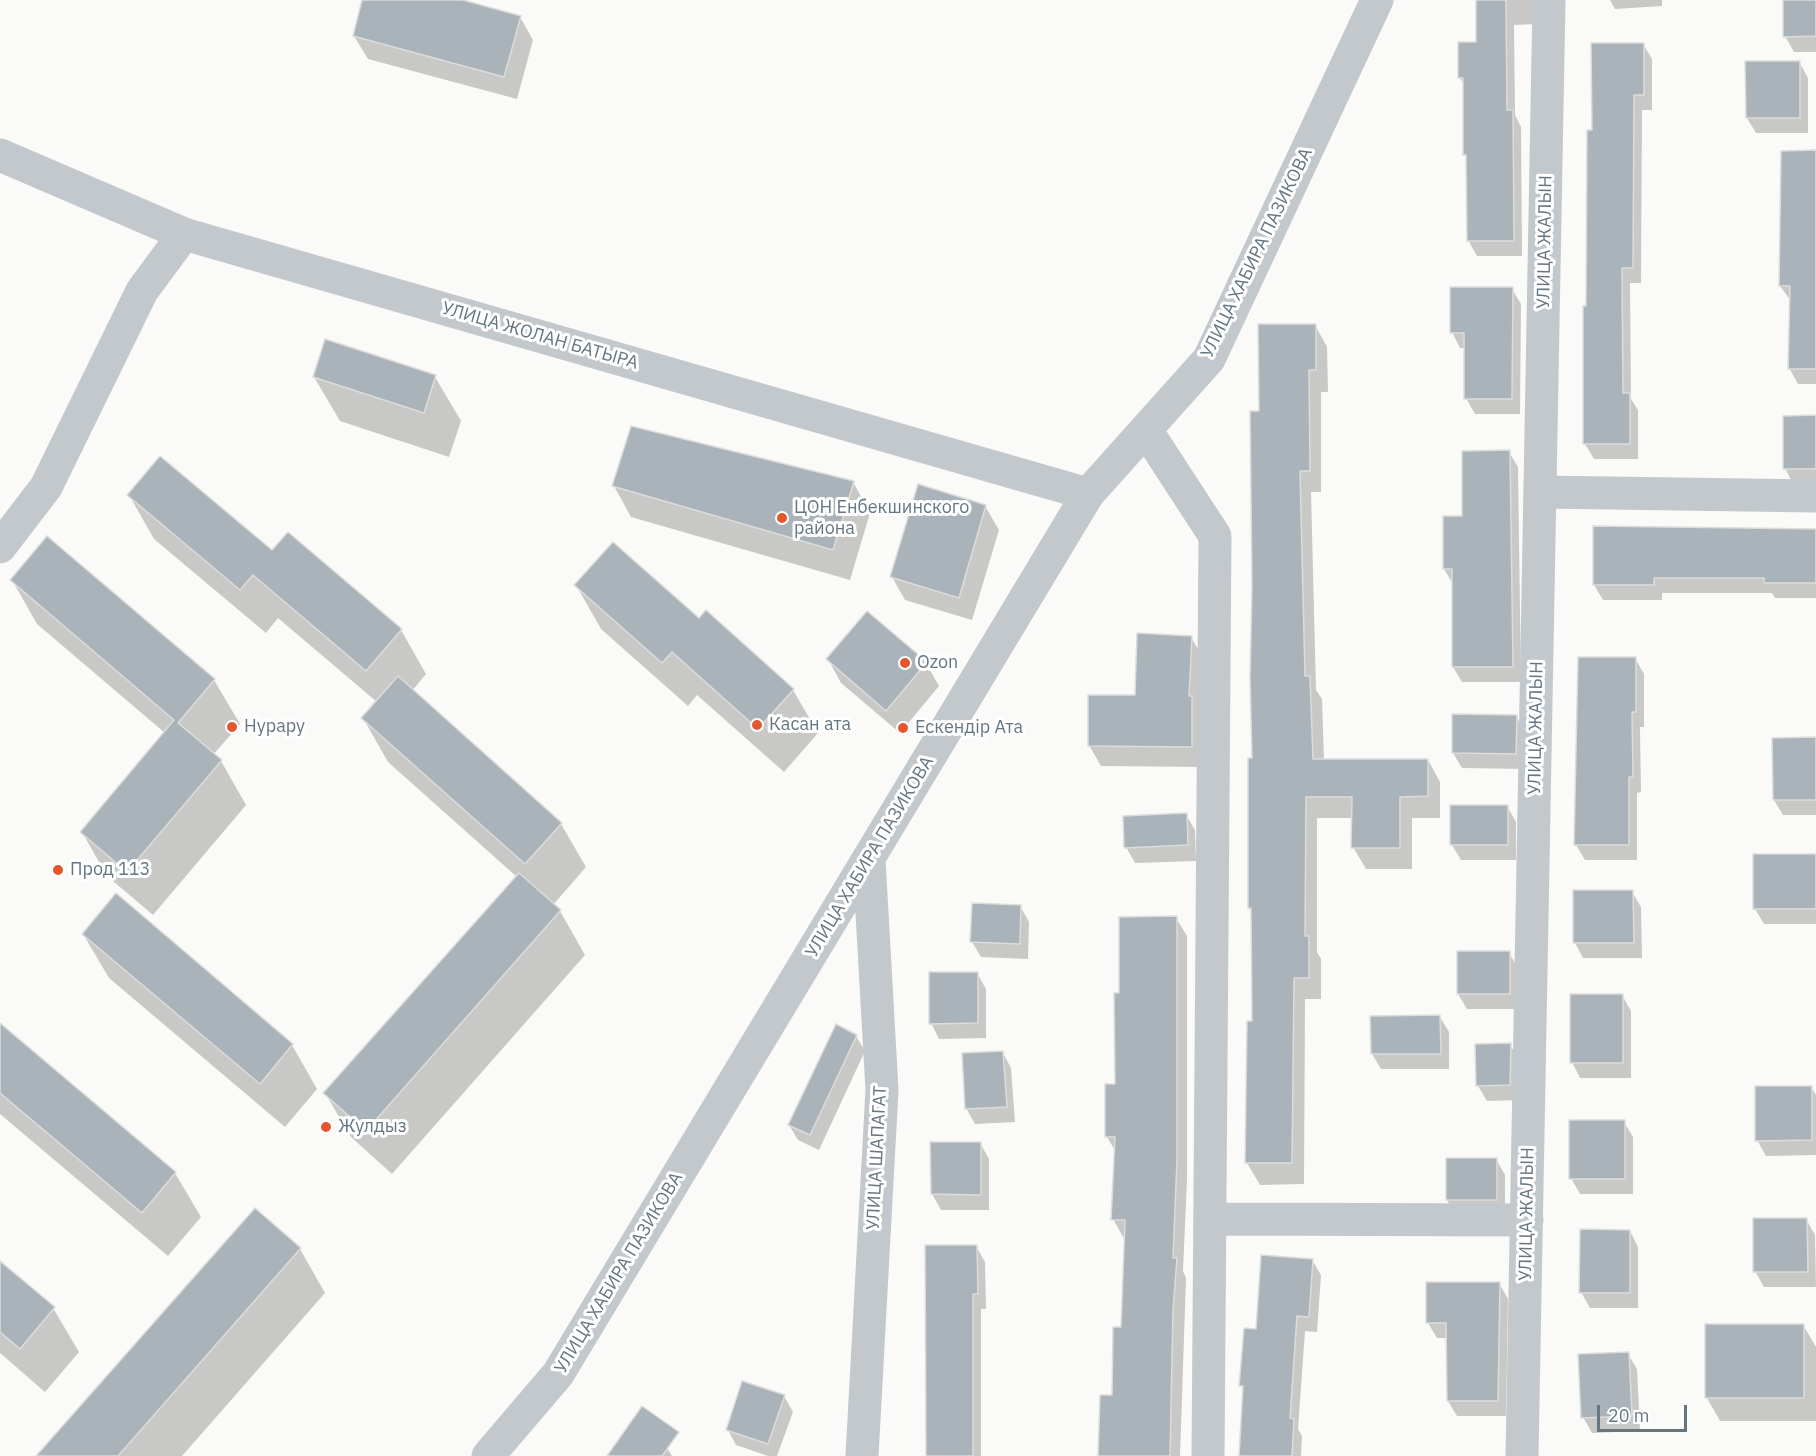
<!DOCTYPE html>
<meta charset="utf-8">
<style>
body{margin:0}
#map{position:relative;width:1816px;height:1456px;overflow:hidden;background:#fafaf8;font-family:"IBM Plex Sans",sans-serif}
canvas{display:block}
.scale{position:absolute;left:1597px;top:1405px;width:90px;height:27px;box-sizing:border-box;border:3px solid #657683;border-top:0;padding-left:8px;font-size:18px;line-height:21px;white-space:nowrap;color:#657683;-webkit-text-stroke:4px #fff;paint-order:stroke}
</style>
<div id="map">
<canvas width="1816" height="1456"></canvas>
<div class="scale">20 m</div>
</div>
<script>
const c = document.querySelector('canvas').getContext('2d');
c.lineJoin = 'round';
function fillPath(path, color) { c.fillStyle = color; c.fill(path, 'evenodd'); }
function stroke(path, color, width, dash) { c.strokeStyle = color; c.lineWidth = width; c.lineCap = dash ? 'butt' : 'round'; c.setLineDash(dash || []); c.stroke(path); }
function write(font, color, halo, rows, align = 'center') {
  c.font = font + ' "IBM Plex Sans",sans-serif'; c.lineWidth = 6; c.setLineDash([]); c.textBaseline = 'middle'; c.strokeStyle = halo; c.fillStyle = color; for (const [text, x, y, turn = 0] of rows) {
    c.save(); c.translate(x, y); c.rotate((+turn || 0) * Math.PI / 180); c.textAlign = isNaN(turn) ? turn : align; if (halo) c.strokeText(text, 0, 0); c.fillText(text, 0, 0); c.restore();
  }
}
fillPath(new Path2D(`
 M364,0H457L520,17L533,40L517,99L368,59L354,36Z
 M1477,0H1538V24L1514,25L1515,115L1521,127L1522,256H1477L1468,240L1464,85L1460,78L1478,44Z
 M1610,0H1662V6L1615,9Z
 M1784,0H1816V52H1794L1785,36Z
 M1643,44L1652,59V110H1642L1641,283H1630L1631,399L1638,410V459H1594L1585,444L1594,132Z
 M1799,62L1808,78V133H1756L1747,118Z
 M1816,152V384H1798L1789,368L1791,301L1780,286Z
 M1512,289L1521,304L1520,414H1475L1466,398V348H1460L1452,332Z
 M1315,325L1327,347L1328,392H1321V492H1311L1316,690L1322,699L1324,760H1428L1440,782V818H1412V869H1366L1353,847V818H1317V952L1321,959V999H1305L1304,1184L1260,1185L1247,1163L1253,1022V914L1249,908V760H1254L1260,412Z
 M314,377H435L461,421L449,457L340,421Z
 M1816,417V484H1793L1785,468Z
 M1509,452L1518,467L1521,682H1462L1453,667V584L1444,569L1464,517Z
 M853,482L870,513L850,580L631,517L614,486Z
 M129,495L272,553L401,630L426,674L412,691L561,824L586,867L553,905L560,911L585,955L392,1174L351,1137L325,1093L517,877L388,762L363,718L377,702L278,618L266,633L154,539Z
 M985,506L999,530L972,620L905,600L892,577Z
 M1816,530V598H1775L1772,593H1662V600H1603L1594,585Z
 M12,580L214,680L240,724L213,755L221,761L246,805L153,915L107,876L82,832L165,733L37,624Z
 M576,585L699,620L793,690L818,733L784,772L697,695L688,706L601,629Z
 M1191,637L1203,658V767L1101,766L1089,745Z
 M1635,658L1644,674V727H1640L1641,792L1637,793V860H1585L1576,845Z
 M828,659L926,663L939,686L900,733L841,683Z
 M1516,716L1525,732L1524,769L1462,768L1453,753Z
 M1816,739V815H1783L1774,800Z
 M1452,806H1507L1516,822V860H1461L1452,845Z
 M1186,815L1195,830L1196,861L1135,863L1126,847Z
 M1816,855V924H1764L1755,909Z
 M1632,892L1641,907L1642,958H1583L1575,943Z
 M1020,906L1029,922L1028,959L981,957L972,942Z
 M1176,918L1187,936V1179L1183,1271L1186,1278L1180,1456H1100L1114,1397L1123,1328L1126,1238L1123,1237L1113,1219L1116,1152L1107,1137L1117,1086L1120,995Z
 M83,934L292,1045L317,1089L285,1127L109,978Z
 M1509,953L1518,968V1009H1467L1458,994Z
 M977,973L986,989V1038L939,1039L931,1023Z
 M1622,995L1631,1011V1078H1580L1572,1062Z
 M1440,1017L1449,1032V1069H1381L1372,1054Z
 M0,1025L175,1173L201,1217L168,1256L0,1114Z
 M856,1036L865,1051L819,1150L798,1140L789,1125Z
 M1510,1045L1519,1060L1518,1100L1487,1101L1478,1086L1477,1046Z
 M1003,1053L1011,1068L1015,1122L975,1124L966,1108Z
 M1811,1087L1816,1095V1155L1766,1156L1757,1140Z
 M1624,1122L1633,1137V1194H1580L1571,1178Z
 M980,1143L989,1159V1210H941L932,1194V1144Z
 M1496,1159L1505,1175V1215H1456L1447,1200Z
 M255,1210L300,1249L325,1293L182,1456H38Z
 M1806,1219L1815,1235L1816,1287H1764L1755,1271Z
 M1630,1231L1638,1247V1308H1590L1581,1292Z
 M976,1246L985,1262L986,1309H981V1456H927Z
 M1312,1260L1321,1275L1317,1332L1305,1331L1298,1429L1302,1436L1301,1456H1240L1245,1330L1258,1331Z
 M0,1263L53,1308L79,1352L45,1392L0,1353Z
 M1499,1283L1508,1299L1506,1416H1457L1448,1401V1338H1437L1428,1323Z
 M1803,1325L1816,1347V1421H1720L1707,1398Z
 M1628,1354L1637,1369L1640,1431L1592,1433L1583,1417Z
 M784,1396L793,1412L777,1456H768L736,1445L728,1430Z
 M667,1448L672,1456H609Z`), '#0003');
const building = new Path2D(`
 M362,0H463L521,16L504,77L353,36Z
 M1476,0H1506L1507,110H1513L1514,241H1467L1466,155H1463V78H1458V42H1476Z
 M1783,0H1816V36L1783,37Z
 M1591,43H1644V95H1634L1633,268H1622L1623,393H1630V444H1583V306H1586L1587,130H1592Z
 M1745,61H1800V118H1746Z
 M1816,150V369H1788L1790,286H1779L1781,151Z
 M1450,287H1513L1512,399H1464V333H1450Z
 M1258,324H1316V370H1309L1310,471H1300L1305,676H1310L1313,759H1428V796L1400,797V848H1351L1352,797H1306L1305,936H1309V978H1294L1292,1163H1245L1247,1021H1252L1251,908H1248V758H1252L1250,678L1252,586L1250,411H1259Z
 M325,339L436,375L424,413L313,377Z
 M1816,415V469H1783V416Z
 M631,426L854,481L833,550L612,486Z
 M1510,450L1513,667H1452V569H1443V516H1462V451Z
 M160,456L272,550L288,532L402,629L366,671L253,575L240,590L127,495Z
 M918,484L986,505L959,598L890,577Z
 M1593,526L1816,529V583H1764V578H1654V585H1593Z
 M47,536L215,679L178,723L222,760L127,872L80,832L174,720L10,580Z
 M613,542L699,618L706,610L794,689L758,729L672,652L662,663L574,585Z
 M867,611L927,662L886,711L826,659Z
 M1137,633L1192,636L1189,696H1192V747L1088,746V695H1135Z
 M1578,657H1636V712H1632L1633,777H1629V845H1574Z
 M398,676L562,823L525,864L361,718Z
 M1452,714L1517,715L1516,754L1452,753Z
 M1816,737V800H1773L1772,738Z
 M1450,805H1508V845H1450Z
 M1187,813L1188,845L1124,848L1123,816Z
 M1753,854H1816V909H1753Z
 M519,873L561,910L366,1131L323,1093Z
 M1573,890H1633L1634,943H1573Z
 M116,893L293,1044L260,1084L82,934Z
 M972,903L1021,905L1020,944L970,942Z
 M1177,916V1160L1173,1258H1177L1173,1310L1170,1456H1098L1100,1395H1112L1113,1327H1121L1125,1220H1111L1115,1137H1105V1084H1115L1114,993H1119V917Z
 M1457,951H1510V994H1457Z
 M929,972H978V1023L929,1024Z
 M1570,994H1623V1063H1570Z
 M1440,1015L1441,1054H1371L1370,1016Z
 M0,1023L176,1172L142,1213L0,1093Z
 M836,1024L857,1035L810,1135L788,1125Z
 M1511,1043L1510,1085L1476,1086L1475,1044Z
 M1003,1051L1007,1107L965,1109L962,1053Z
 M1755,1086H1812V1140L1755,1141Z
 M1569,1120H1625V1179H1569Z
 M930,1142H981V1195L931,1194Z
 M1446,1158H1497V1200H1446Z
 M255,1208L301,1248L118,1456H36Z
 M1753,1218H1807L1808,1272H1753Z
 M1580,1229L1630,1230V1293H1579Z
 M925,1245H977L978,1294H973V1456H926Z
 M1261,1255L1313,1259L1309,1317L1297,1316L1290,1418L1294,1419L1292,1456H1239L1243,1386H1239L1244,1328L1256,1329Z
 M0,1261L55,1307L20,1349L0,1332Z
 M1426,1282H1500L1498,1401H1447L1446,1323H1426Z
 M1705,1324H1804V1398H1705Z
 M1629,1352L1632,1416L1581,1418L1578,1354Z
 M742,1381L785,1395L768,1444L726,1430Z
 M642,1406L679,1432L662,1456H607Z`);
fillPath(building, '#aab3b9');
stroke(building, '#dcdcda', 1.5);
stroke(new Path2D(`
 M1146,430L1215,536L1208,1456
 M1540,492L1816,496
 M0,547L46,487L142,291L184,234
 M1210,1219L1527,1220
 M488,1456L558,1374L1088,494L1209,359L1377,0
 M862,1456L882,1090L869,860
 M1522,1456L1549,0`), '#c3c8cc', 33);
stroke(new Path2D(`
 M0,155L184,234L1088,494`), '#c3c8cc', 33);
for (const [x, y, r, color] of [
 [782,518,6,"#e4572e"],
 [905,663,6,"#e4572e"],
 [757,725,6,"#e4572e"],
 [232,727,6,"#e4572e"],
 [903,728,6,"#e4572e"],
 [58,870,6,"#e4572e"],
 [326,1127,6,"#e4572e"]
]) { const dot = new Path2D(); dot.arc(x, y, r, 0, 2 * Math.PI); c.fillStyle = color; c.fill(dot); stroke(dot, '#fff', 2); }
write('18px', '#657683', '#fff', [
 ["УЛИЦА ЖАЛЫН",1545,242,-89],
 ["УЛИЦА ХАБИРА ПАЗИКОВА",1257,253,-64],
 ["УЛИЦА ЖОЛАН БАТЫРА",540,336,16],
 ["УЛИЦА ЖАЛЫН",1536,728,-89],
 ["УЛИЦА ХАБИРА ПАЗИКОВА",870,857,-59],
 ["УЛИЦА ШАПАГАТ",877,1158,-87],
 ["УЛИЦА ЖАЛЫН",1527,1214,-89],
 ["УЛИЦА ХАБИРА ПАЗИКОВА",619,1273,-59]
]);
write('18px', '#657683', '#fff', [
 ["ЦОН Енбекшинского",794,508],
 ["района",794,529],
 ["Ozon",917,663],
 ["Касан ата",769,725],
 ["Нурару",244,727],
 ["Ескендір Ата",915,728],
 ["Прод 113",70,870],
 ["Жулдыз",338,1127]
], 'left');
</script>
